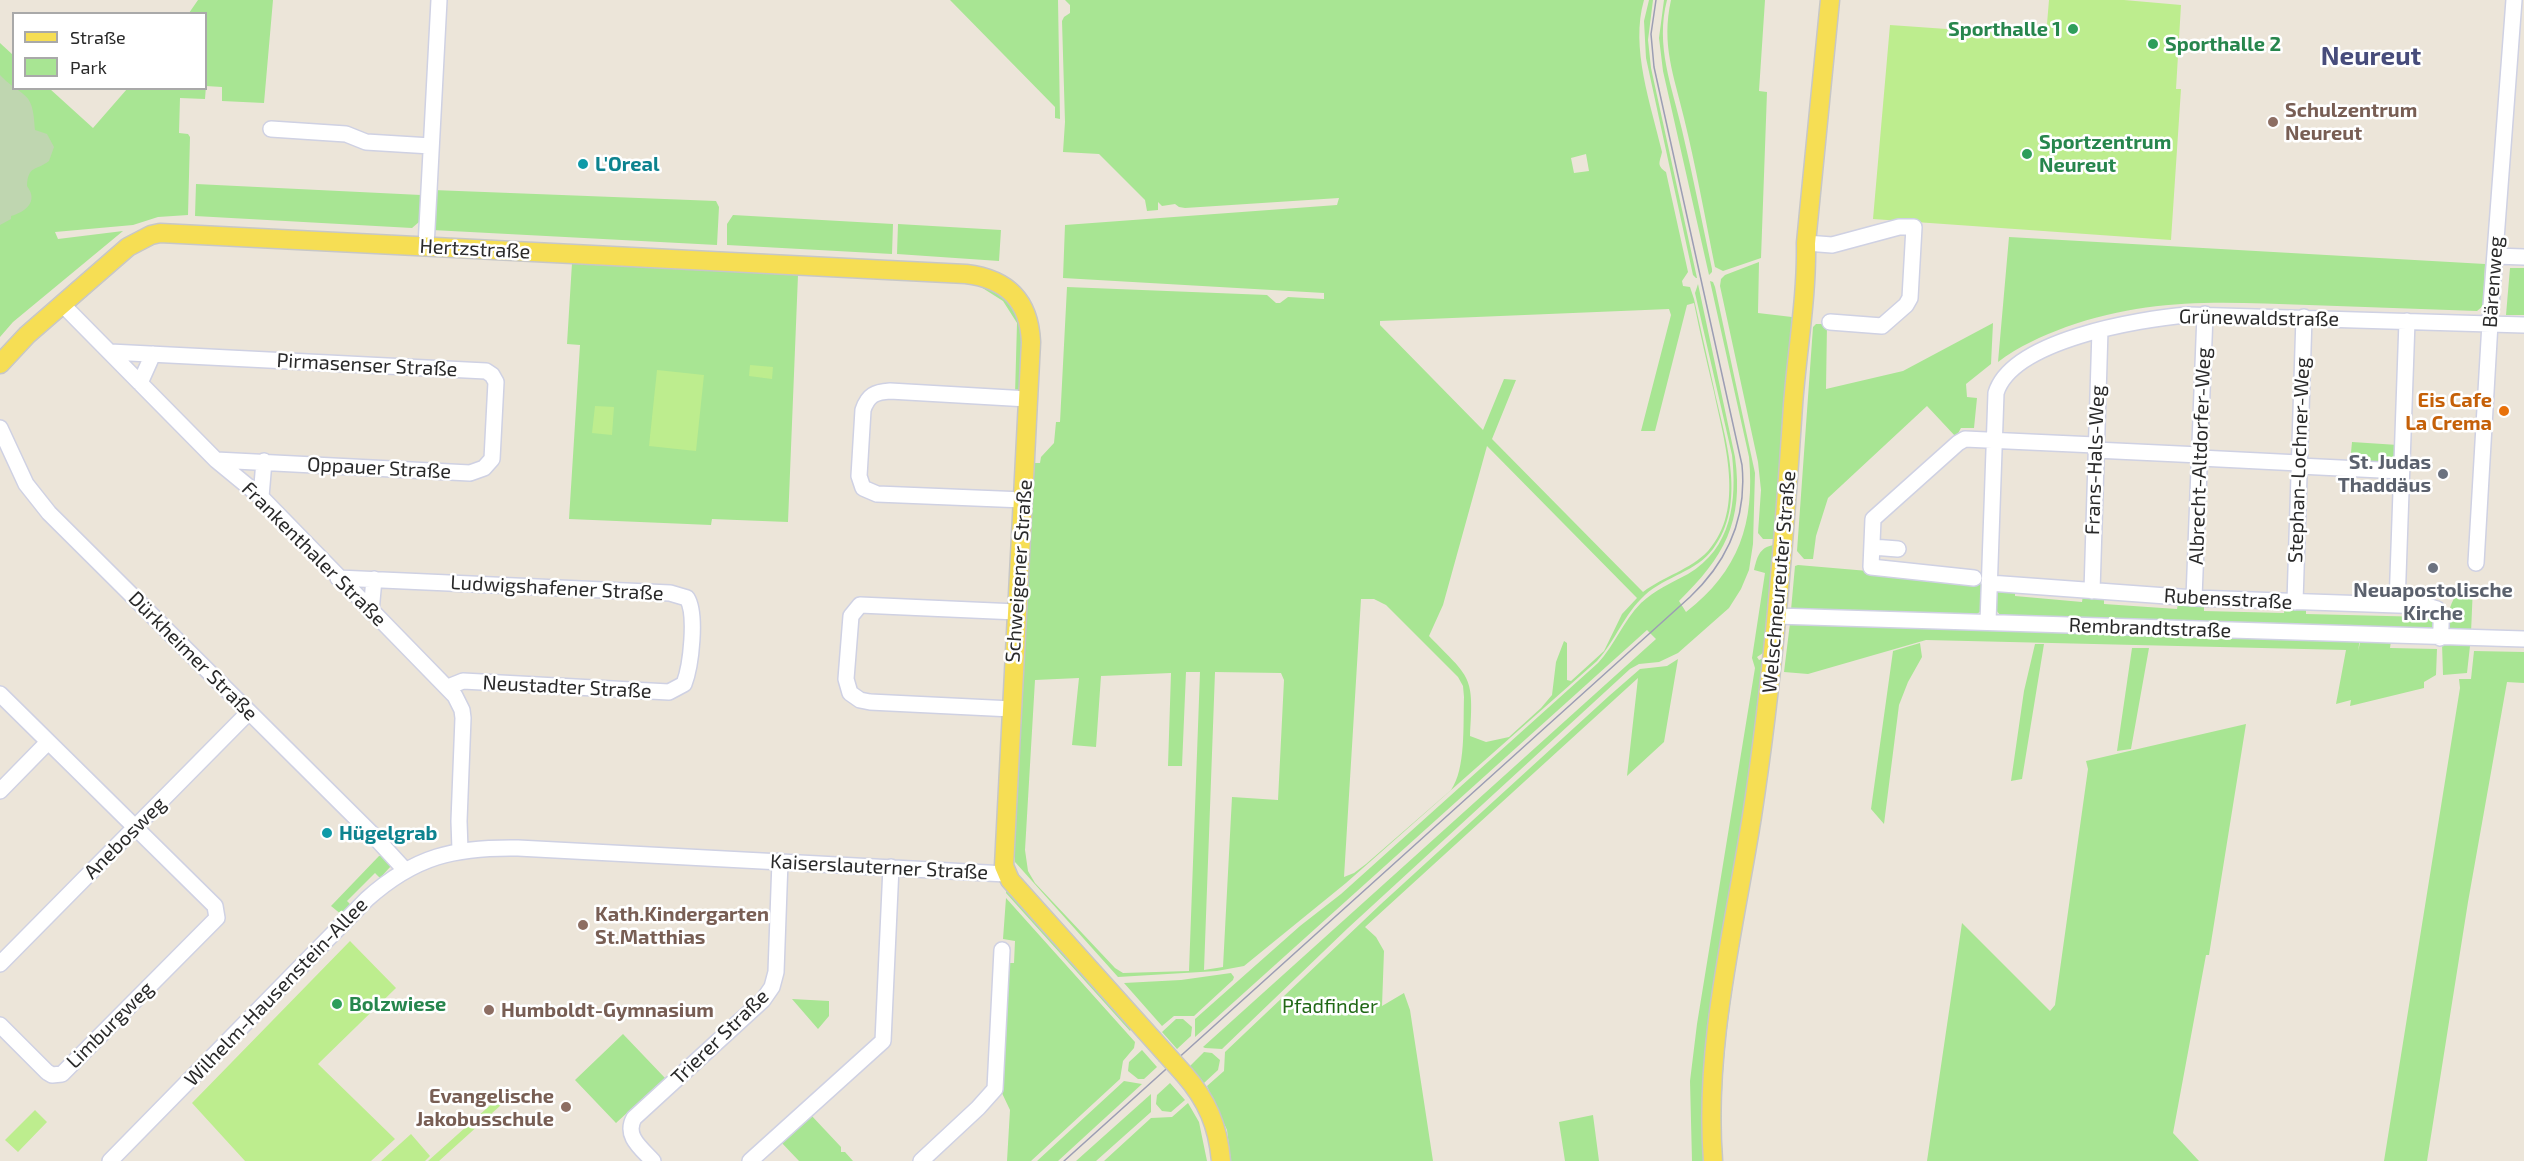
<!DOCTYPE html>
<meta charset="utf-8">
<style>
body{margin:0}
#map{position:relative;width:2524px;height:1161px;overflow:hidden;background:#ece5d9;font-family:"Exo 2",sans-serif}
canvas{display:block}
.legend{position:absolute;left:12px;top:12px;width:195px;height:78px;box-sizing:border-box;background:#fff;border:2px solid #a9a9a9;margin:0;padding:8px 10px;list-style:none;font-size:18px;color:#292929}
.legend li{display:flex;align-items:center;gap:12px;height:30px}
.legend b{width:30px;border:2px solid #a9a9a9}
</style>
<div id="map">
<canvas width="2524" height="1161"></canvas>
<ul class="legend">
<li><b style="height:8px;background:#f6de54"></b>Straße</li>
<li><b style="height:16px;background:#a8e593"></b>Park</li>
</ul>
</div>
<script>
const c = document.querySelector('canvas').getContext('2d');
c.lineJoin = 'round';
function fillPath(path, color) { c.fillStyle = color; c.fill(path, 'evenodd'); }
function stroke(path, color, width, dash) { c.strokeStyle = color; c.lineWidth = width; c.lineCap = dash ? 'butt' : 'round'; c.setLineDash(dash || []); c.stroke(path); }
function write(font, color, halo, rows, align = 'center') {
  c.font = font + ' "Exo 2",sans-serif'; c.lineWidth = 5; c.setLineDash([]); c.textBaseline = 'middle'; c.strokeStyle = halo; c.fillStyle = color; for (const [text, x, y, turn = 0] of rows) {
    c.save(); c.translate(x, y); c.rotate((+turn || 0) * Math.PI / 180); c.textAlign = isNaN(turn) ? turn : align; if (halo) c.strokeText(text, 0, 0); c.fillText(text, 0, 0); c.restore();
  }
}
fillPath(new Path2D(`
 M198,0H273L264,103L222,101V87L206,86L205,99L180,98L179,133L188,134L190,137L188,215L158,217L133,225L55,232L58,239L123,231L13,322L0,337V43L13,55L14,88L50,89L93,128L127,89L206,88V14L189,13Z
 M950,0H1058L1060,119L1055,118V107Z
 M1065,0H1644C1630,48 1651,104 1662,152C1660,162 1656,165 1666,172L1688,272L1682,281L1683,286L1690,287L1694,299C1701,330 1708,361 1715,393C1726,442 1747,504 1713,549C1696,572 1666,576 1645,595C1624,614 1616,640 1597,661L1346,883L1244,966L1217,971L1118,977L1015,862V852H1013L1033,463H1040L1041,457L1054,443L1056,422H1060L1067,287L1267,295L1276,303H1280L1288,297L1324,299V293L1063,278L1065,225L1337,205L1339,198L1185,208L1179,207L1175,204L1162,206L1158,202V210L1147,211L1145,200L1099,154L1063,152L1065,122L1062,21L1064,17L1070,13V5ZM1586,154L1589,171L1574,173L1571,158ZM1694,303C1700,333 1707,363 1714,392C1724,441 1746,509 1708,551C1690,570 1664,576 1643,592L1492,439L1516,380L1504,379L1483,430L1380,325V321L1669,309L1671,315L1641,431H1655L1687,305ZM1487,446L1637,598L1622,614L1604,651L1571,681L1567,680V643L1564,641L1556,662L1552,695L1541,708L1509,737L1486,742L1470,736C1474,675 1471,679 1429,636L1443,605ZM1361,599H1374L1386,605L1458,677L1463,686L1464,697C1463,724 1466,769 1451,790L1366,864L1354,873L1344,877ZM1186,672H1200L1189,971L1123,973L1115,968L1035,883L1028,871L1025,850L1035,680L1079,678L1072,745L1096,747L1101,676L1171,673L1168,766H1182ZM1215,672L1281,673L1284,680L1278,800L1232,797L1223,967L1204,970Z
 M1649,0H1653L1648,40L1651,68L1697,278H1696L1693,275L1646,58L1644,21Z
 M1664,0H1667C1655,46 1672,86 1682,130C1693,176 1702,222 1712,269V272L1709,275L1663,71L1659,38Z
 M1671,0H1765L1759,91L1767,92L1761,258L1723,271L1715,267C1705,217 1696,167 1684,118C1674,75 1661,45 1671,0Z
 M196,184L421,195L419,222L412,228L195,216Z
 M433,190L716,201L719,207L717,245L432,230Z
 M733,215L893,224L892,254L727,245V224Z
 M898,224L1001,230L999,261L897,254Z
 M2009,237L2485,264L2483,306L2477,311C2421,309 2365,307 2309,305C2221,302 2151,297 2066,327C2042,336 2019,346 1998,362Z
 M1759,262L1758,313L1792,317L1791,324L1794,325L1775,539H1763L1758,533L1761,490L1758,462L1720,286L1721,279L1725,275Z
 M572,263L798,275L788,522L712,519L711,525L569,519L580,345L567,344Z
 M2510,268H2524V315H2506Z
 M1710,281L1713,282L1715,287L1755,473L1753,544L1749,570L1741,589L1729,608L1678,653L1659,662L1639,664L1630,669L1348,928L1222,1049L1205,1048L1203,1047L1656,639L1647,630L1195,1037V1019L1300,926L1341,894L1598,663C1615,645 1623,621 1641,603C1655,590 1671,583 1688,574C1732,548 1737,501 1732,455L1695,293L1698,284L1735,457C1744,522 1724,557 1679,601L1686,612C1739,571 1755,523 1749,457Z
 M973,282L998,287L1025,319L1024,387L1015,395L1017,323L1003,301Z
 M1993,323L1991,364L1966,384L1967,397L1977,398L1974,428H1961L1956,437L1927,406L1828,498L1816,536L1813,559H1804L1797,551L1813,327L1816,324H1827L1826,389L1903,371Z
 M2352,442L2398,445L2397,466L2350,463Z
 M1774,545L1777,546L1766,651L1757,657L1759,660L1766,657L1708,1161H1692L1690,1081L1697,1024L1755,668L1752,658L1765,573L1754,570C1757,558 1759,547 1774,545Z
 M1798,565L1985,581L1981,611L1974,616L1791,610L1795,566Z
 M2462,585L2473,586L2471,633L2451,630C2443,614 2454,598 2462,585Z
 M2015,590V596L2082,602L2083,595L2104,597V604L2177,609L2178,603L2204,604V611L2284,613L2285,606L2306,607V614L2427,617V611L2435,615L2434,628L2431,630L2002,617L1994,608L1996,593L1999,591Z
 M1790,623L2360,639L2358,651L2361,639L2391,641L2390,648L2437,649L2436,675L2424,682V688L2350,706L2351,700L2336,704L2346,650L1926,640L1808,674L1784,672Z
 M1920,643L1922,657L1908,682L1899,705L1884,824L1871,809L1893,651Z
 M2442,643H2468L2470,646L2467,673L2443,675Z
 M2035,644H2044L2022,779L2011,781L2024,691Z
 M2132,648H2149L2131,749L2117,751Z
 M2474,651L2524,652V683L2507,682L2468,902L2427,1161H2384L2460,688L2459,679H2471Z
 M1678,659L1664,742L1627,776L1638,678L1365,927L1376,937L1384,951L1382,1006L1404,993L1410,1010L1433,1161H1231L1227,1130L1207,1086L1224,1071L1225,1052L1381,904L1609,696L1640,669L1667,666Z
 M2246,724L2209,955H2206L2173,1133L2199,1161H1927L1962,923L2050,1011L2055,1005L2088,769L2086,761Z
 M1753,842L1757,843C1740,948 1715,1054 1723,1161H1719C1711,1054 1736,947 1753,842Z
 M385,855L390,860L391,866L380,878L375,873L347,901L352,906L342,915L331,906L379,856Z
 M1007,887L1131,1029L1130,1031L1006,893Z
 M1006,898L1135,1042L1134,1048L1123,1061L1120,1079L1031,1161H1007L1010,1110L1001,1091L1008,963H1014L1015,941L1003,939Z
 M1231,973L1234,977L1233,980L1194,1016H1174L1162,1026L1124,983L1181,980Z
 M792,999L829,1001V1016L818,1029Z
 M1176,1019H1183L1192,1027L1191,1036L1177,1049L1162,1032Z
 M623,1034L665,1078L616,1123L575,1080Z
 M1142,1050L1157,1067L1144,1079H1138L1128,1071L1129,1062Z
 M1204,1052L1212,1053L1220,1060L1218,1070L1204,1083L1190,1066Z
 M1124,1081L1142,1084L1058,1161H1037Z
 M1170,1083L1185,1100L1171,1112L1162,1111L1156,1104L1157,1095Z
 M1151,1094V1112L1096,1161H1076Z
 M1188,1103L1199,1122L1207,1161H1104L1151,1118L1172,1117Z
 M810,1114L841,1147V1152H845L853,1161H799L780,1141Z
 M1593,1115L1599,1161H1565L1559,1122Z`), '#a8e593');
fillPath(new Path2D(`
 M0,75C24,100 33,88 35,130L47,134L54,147L49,161C36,171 28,165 27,186C39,202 25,212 11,216V219L0,225Z`), '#bfd6b0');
fillPath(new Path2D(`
 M2049,0H2124L2181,5L2176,89H2181L2171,240L1873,219L1890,25L2046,36Z
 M750,365L773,367L772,379L749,376Z
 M657,370L704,375L696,451L649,446Z
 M595,406L614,407L612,435L592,433Z
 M350,941L396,988L318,1064L395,1139L371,1161H245L192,1103Z
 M506,1091L511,1096L439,1161H428Z
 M35,1110L47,1122L18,1152L5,1140Z
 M411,1134L430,1156L425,1161H381Z`), '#bded8e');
const minor = new Path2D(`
 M271,129L346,134L366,142L431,146
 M1806,243L1832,245L1899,227H1914L1910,298L1906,305L1882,326L1830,322
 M426,247L439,0
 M2495,256L2524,257
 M62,304L216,460L261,497L455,696L462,710L463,718L459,821L460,850
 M110,352L486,371L492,375L496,382L492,459L484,468L470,473L216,460
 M140,383L153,354
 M0,428L26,484L49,513L372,834L405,870
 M2095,450L2200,455
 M2200,458L2299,463
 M2299,466L2401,471
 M261,497L264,461
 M1024,500L877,494L863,488L859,476L863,410C868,395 875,392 890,391L1028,399
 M1872,547L1898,549
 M2476,563L2491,306L2514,0
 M338,578L670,593L687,598C697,614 691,666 684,684L669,692L463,681L448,687
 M1974,578L1871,567L1873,519L1958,443L1965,439L2095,445
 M1989,583L2194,598L2427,606L2437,609C2443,618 2441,627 2440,638
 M2092,591L2100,330
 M2194,598L2205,314
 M2295,602L2304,317
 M2397,605L2407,321
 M371,612L374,579
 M1776,616L2524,639
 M1988,622L1996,393C2012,340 2139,319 2188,315L2524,325
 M0,694L215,906L217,918L62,1074L52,1075L47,1072L0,1025
 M1012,709L870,702L860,700L850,693L846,679L851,616L860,605L1017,612
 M0,791L48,742
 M0,964L249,712
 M110,1161L367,899C415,856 455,847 518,848L1006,874
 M653,1161C641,1148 624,1136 634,1118L763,1000L772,987L776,972L780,861
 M750,1161L883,1041L891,867
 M921,1161L978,1108L995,1089L1002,950`);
const major = new Path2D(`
 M0,364L27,335L128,247L151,235L160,233L966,274C1007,279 1029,300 1031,342L1004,866L1010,880L1166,1054
 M1184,1074C1207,1100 1218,1126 1221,1161
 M1713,1161C1704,1045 1734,930 1752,816C1773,680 1784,542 1793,405C1797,351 1807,297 1806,243L1830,0`);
stroke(minor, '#cfd1e3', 18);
stroke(major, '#c7c7c7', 21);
stroke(minor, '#fff', 15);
stroke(major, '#f6de54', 18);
stroke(new Path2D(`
 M1064,1161L1690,597C1728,561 1747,517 1742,465L1654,67L1651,34L1656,0`), '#9c9eb4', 1.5);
const majorBridge = new Path2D(`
 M1166,1054L1184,1074`);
stroke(majorBridge, '#c7c7c7', 21, []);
stroke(majorBridge, '#f6de54', 18);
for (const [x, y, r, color] of [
 [2073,29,6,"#2e9e5b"],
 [2153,44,6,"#2e9e5b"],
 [2273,122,6,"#8d6e63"],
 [2027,154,6,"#2e9e5b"],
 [583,164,6,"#0f9aa8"],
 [2504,411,6,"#e8710a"],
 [2443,474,6,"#6b7280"],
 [2433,568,6,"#6b7280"],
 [327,833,6,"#0f9aa8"],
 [583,925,6,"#8d6e63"],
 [337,1004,6,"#2e9e5b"],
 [489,1010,6,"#8d6e63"],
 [566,1107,6,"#8d6e63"]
]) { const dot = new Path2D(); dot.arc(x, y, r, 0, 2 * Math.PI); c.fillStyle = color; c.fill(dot); stroke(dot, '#fff', 2); }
write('bold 20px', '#27864d', '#fff', [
 ["Sporthalle 1",2061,29,"right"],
 ["Sporthalle 2",2165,44],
 ["Sportzentrum",2039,142],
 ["Neureut",2039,165],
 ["Bolzwiese",349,1004]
], 'left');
write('bold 20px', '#785e54', '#fff', [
 ["Schulzentrum",2285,110],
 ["Neureut",2285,133],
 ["Kath.Kindergarten",595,914],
 ["St.Matthias",595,937],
 ["Humboldt-Gymnasium",501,1010],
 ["Evangelische",554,1096,"right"],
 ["Jakobusschule",554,1119,"right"]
], 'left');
write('bold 20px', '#0d838f', '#fff', [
 ["L'Oreal",595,164],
 ["Hügelgrab",339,833]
], 'left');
write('20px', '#292929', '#fff', [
 ["Hertzstraße",475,249,3],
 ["Bärenweg",2493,282,-86],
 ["Grünewaldstraße",2259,318,1],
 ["Pirmasenser Straße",367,365,3],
 ["Albrecht-Altdorfer-Weg",2200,456,-88],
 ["Frans-Hals-Weg",2095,460,-88],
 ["Stephan-Lochner-Weg",2299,460,-88],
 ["Oppauer Straße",379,468,3],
 ["Frankenthaler Straße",314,554,45],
 ["Schweigener Straße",1019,571,-86],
 ["Welschneureuter Straße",1779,582,-85],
 ["Ludwigshafener Straße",557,588,3],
 ["Rubensstraße",2228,599,3],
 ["Rembrandtstraße",2150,628,2],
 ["Dürkheimer Straße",193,656,45],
 ["Neustadter Straße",567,687,3],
 ["Anebosweg",125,838,-45],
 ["Kaiserslauterner Straße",879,867,3],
 ["Wilhelm-Hausenstein-Allee",276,992,-46],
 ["Limburgweg",110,1025,-45],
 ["Trierer Straße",720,1037,-44]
]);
write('bold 20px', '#c56008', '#fff', [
 ["Eis Cafe",2492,400],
 ["La Crema",2492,423]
], 'right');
write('bold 20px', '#5b616d', '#fff', [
 ["St. Judas",2431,462],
 ["Thaddäus",2431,485],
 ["Neuapostolische",2433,590,"center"],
 ["Kirche",2433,613,"center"]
], 'right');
write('20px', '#216816', '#fff', [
 ["Pfadfinder",1330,1006]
]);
write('bold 26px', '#474c7b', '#fff', [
 ["Neureut",2371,56]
]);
</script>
